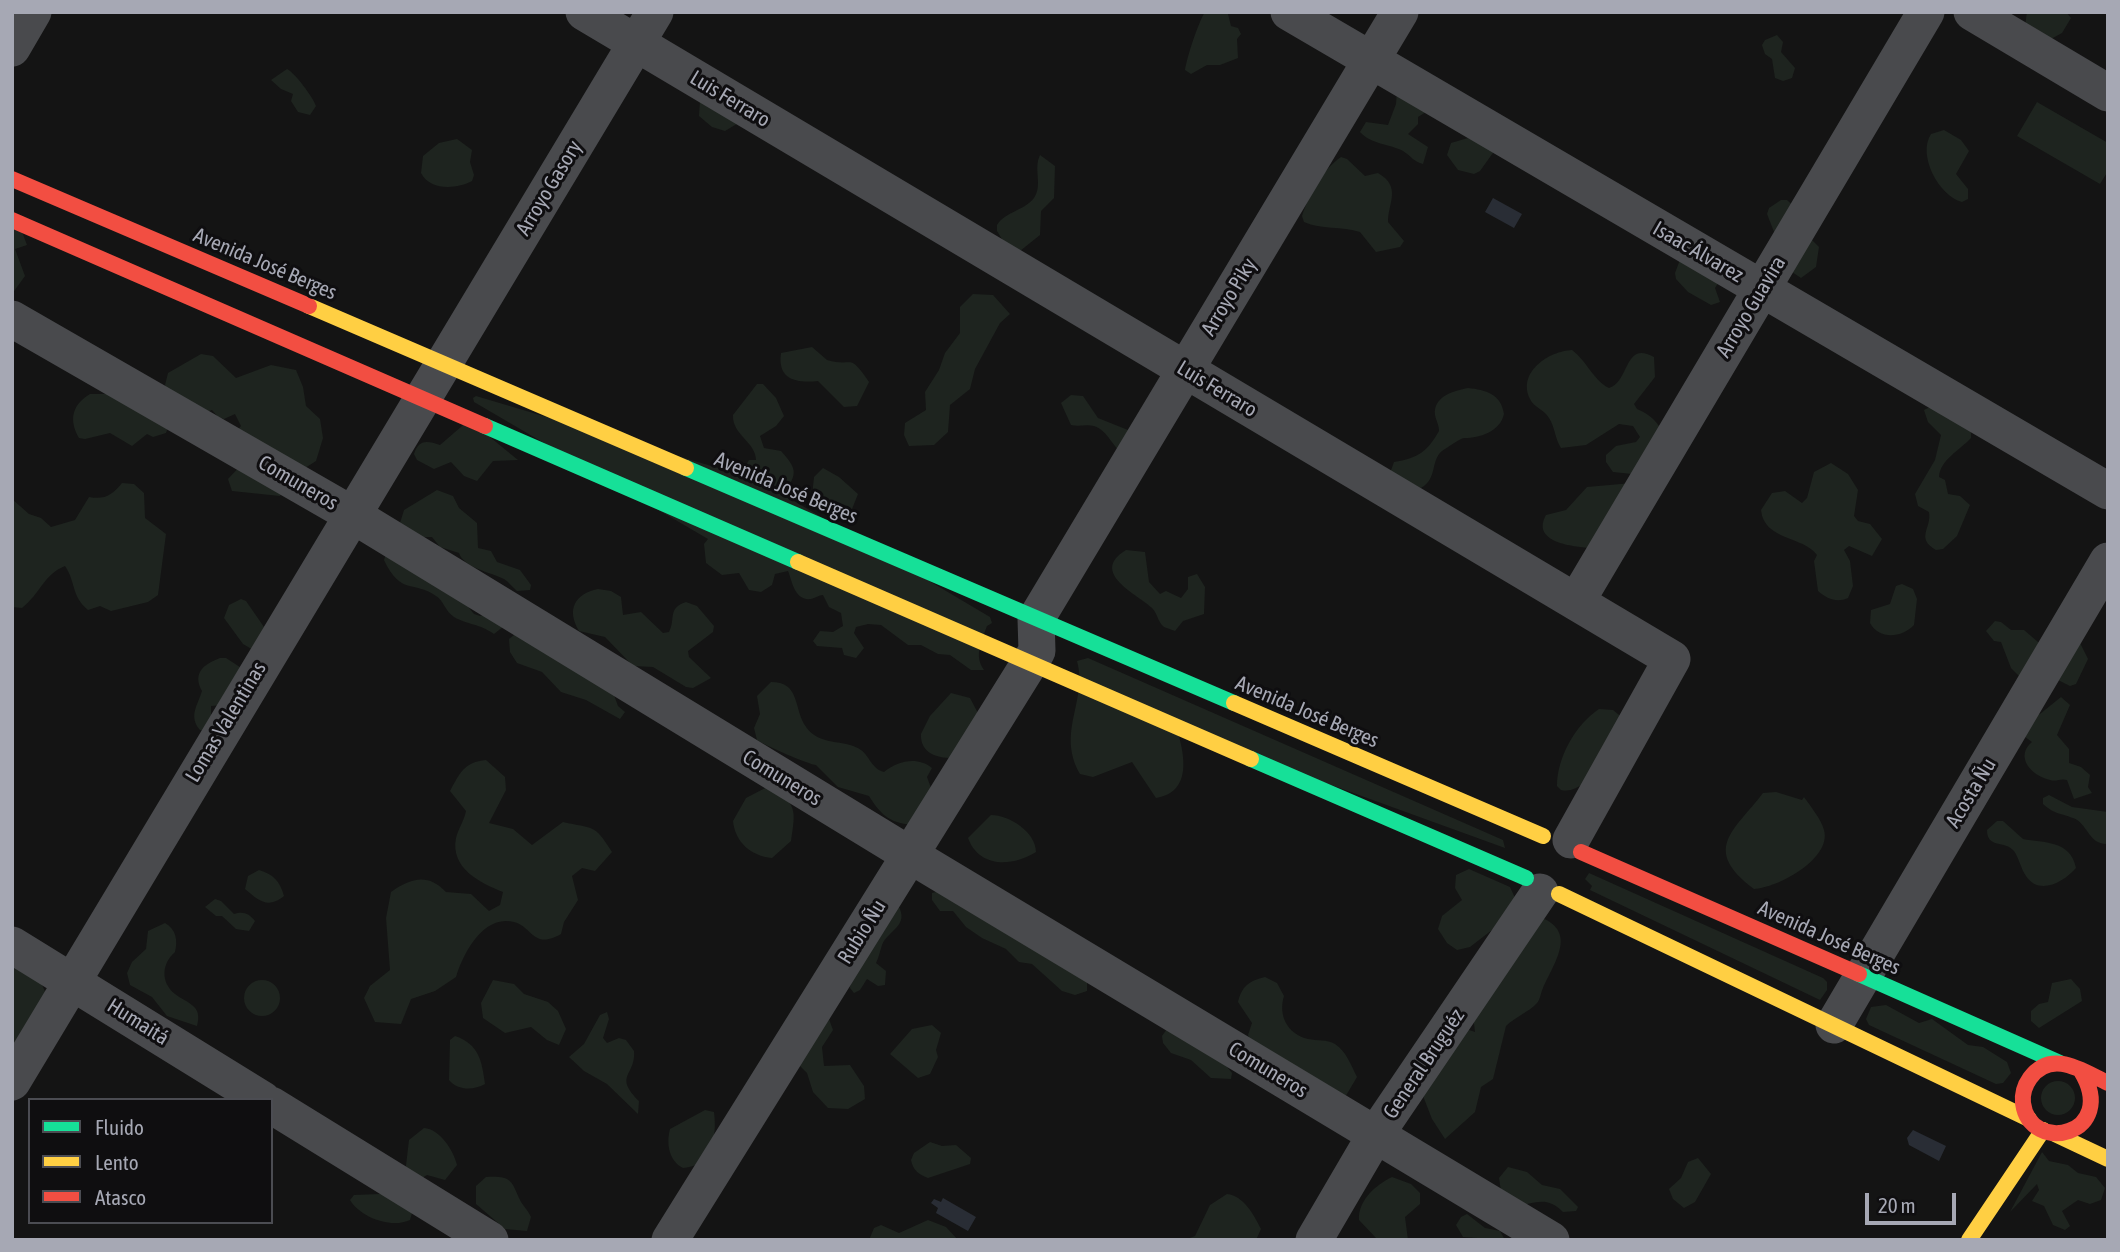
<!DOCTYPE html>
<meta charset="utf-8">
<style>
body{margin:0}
#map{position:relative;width:2120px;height:1252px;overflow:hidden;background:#141414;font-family:"Asap Condensed",sans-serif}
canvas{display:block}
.frame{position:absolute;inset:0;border:14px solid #a6a8b4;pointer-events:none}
.legend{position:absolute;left:28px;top:1098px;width:245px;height:126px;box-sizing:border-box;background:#0f0e10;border:2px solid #4b4c52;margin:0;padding:9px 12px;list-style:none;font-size:21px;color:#a6a8b4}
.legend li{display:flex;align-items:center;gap:14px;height:35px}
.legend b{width:35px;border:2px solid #4b4c52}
.scale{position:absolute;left:1865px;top:1193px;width:91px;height:32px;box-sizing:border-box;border:4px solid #a6a8b4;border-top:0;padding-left:9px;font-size:21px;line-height:24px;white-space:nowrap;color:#a6a8b4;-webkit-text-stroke:5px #0f0e10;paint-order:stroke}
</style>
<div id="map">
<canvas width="2120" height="1252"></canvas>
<div class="frame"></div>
<ul class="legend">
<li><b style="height:9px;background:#16e098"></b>Fluido</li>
<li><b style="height:9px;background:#ffcf43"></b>Lento</li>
<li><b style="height:9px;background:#f24e42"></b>Atasco</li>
</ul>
<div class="scale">20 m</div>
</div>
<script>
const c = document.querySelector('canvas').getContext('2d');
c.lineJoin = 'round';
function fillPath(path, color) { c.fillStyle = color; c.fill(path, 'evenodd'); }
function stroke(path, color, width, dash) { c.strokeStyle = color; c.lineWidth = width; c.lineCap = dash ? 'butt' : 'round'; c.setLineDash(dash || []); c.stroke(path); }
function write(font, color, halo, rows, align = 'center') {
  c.font = font + ' "Asap Condensed",sans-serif'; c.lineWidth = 6; c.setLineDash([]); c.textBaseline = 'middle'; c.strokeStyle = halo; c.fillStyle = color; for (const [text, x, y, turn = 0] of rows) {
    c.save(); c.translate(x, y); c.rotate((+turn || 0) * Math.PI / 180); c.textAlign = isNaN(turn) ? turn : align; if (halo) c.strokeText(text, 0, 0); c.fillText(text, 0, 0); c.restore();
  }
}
fillPath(new Path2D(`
 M1205,12L1228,14L1231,26L1238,28L1241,34L1237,39L1238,58L1220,65H1207L1191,74L1185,70C1187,57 1198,23 1205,12Z
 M2027,12H2066L2071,18L2062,33L2051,39L2025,26Z
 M1777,35L1783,42L1781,52L1795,68L1792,78L1783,81L1775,78L1772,59L1765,54L1762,45L1765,40Z
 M287,69C295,73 313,97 316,106L310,115L298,112L291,101L293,94L281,89L271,80Z
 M1397,91L1426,112L1418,117V124L1408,134L1428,147L1423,164C1414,162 1411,156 1403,151C1388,143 1372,145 1360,132L1366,122L1388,125L1396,104Z
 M700,101L740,122L725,131L712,127L699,116Z
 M2037,102L2108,143V171L2100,184L2017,136Z
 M1944,130L1961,140L1969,151L1956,174L1968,189V199L1962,202C1939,196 1917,155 1931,134Z
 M1468,138L1495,150L1480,171L1474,174L1458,170L1447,155L1451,143Z
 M457,139L472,150L470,162L474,175L472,181C457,189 430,191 421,173L423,156L439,143Z
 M1040,155L1055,166L1054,198L1041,211L1040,235L1020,251L1008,249L997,231V225C1006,211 1024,211 1034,198C1043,185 1033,169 1040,155Z
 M1341,157L1347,159L1365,176L1378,173C1402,187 1388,203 1388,222L1404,241L1400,247L1376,252L1360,232C1342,226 1321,230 1304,222L1302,216C1309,195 1322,170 1341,157Z
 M1781,200H1787L1796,208L1805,233L1819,247L1816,267L1801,278L1789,270L1767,214L1769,208Z
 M12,205L27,245L15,249L25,276L12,294Z
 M1681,257L1720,280L1715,288L1720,302L1711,305L1688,292L1676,279L1675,273Z
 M973,294L993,295L1010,314L1000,323L975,369L970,389L950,405L948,432L934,445L909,446L904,435L905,423L926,410L925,392L939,370L945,353L960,333V307Z
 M812,347L827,360C854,368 848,351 869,382L857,406L844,407L818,381C798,383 777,381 781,353Z
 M1572,350C1587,361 1593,380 1609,388C1630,381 1624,340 1654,357L1655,377L1634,404L1637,409C1651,415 1658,422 1665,436L1632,474L1613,472L1606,462V455L1616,446L1636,442L1640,437L1633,426L1619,424L1586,445L1561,448C1555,439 1555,427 1549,418C1544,409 1534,408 1530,399C1517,372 1549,351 1572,350Z
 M201,354L213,356L236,378L271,365L296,370L303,387L306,406L320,419L323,438L316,461L305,468L237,431L241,426L235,414L224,419L218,417L212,410L200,414L167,398L165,385L168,373Z
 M757,384H763L776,398L784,416L776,426L760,436L764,448L781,451C800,472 795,474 784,495L990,617L992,623L987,626C981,642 974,656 984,670H971L950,655L938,654L921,645H908L881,625L868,624L856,627L854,633L864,648L856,658L844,655L842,648L817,646L813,641L820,631L833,632L843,626L841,613L829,607L823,595C819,595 815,598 811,599C794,601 792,580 788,571L775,574L772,585L761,592L749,590L739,573L722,575L706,563L704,544L708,539L474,402L473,398L476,396L745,476L743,470L749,460H756C756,442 732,435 733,415Z
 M1468,388C1486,390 1501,394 1504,414C1500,432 1479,438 1465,438C1460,438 1450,446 1445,449C1429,458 1439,478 1421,488L1390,473L1394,462C1418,458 1427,452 1439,431C1439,424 1436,421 1435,415C1433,396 1454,391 1468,388Z
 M90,394H109L168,427L166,433L153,437L147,434L132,446L110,433L85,439L79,438C68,419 73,404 90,394Z
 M1071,395L1083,396L1098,418L1128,430L1126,456C1113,449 1108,430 1094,426C1086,424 1079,427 1071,425L1061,403Z
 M1930,407L1971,430V438C1960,450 1940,460 1939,477L1945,480L1948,494L1960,496L1970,505L1957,536L1943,549L1936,550C1915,538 1932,528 1929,512L1918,506L1915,494L1935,460L1941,435L1928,422L1924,410Z
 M469,420L518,460L493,461L477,481L464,476L451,462L434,469L417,460L414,454C419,439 427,441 440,445Z
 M243,463L285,488L280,496L232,491L228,479Z
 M1831,463L1848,474L1858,490L1854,516L1858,521L1870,524L1882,539L1872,556L1849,546L1844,550L1850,561L1853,586L1848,598C1837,603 1827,599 1818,591L1814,561L1817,555C1804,536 1764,541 1761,510L1772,493L1785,491L1802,503L1807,498L1814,472Z
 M823,468L839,477L858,494L852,509L828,508L812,496L814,477Z
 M122,483L134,484L144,493L145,518L166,534L158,595L148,602L111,611L100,606L88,610C71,596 76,582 65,566C44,574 40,594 22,608L12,607V499L29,514L41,518L51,527L75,520L89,497C105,500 112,495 122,483Z
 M1632,483L1588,548C1571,546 1531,542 1546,515L1566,510L1587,487Z
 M437,490L453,496L459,508L477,523L478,548L491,551L497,562L520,570L531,585L530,590L517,591C512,587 509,582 504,579C490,572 464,568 459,553L440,547L432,537H420L400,523L404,510Z
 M1126,550L1145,552L1149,582L1160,594L1166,591L1181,598L1188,589V577L1197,574L1205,587L1204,614L1183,621L1175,631L1164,627C1157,621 1158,614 1152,608C1139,595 1088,573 1126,550Z
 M386,554L461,598L474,614L480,616L492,612L504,626L494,634C478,623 468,625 454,617C445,611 444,601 436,596C413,580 401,596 384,560Z
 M1902,584L1913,589L1917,599L1914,625C1902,638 1879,640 1870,623L1871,610L1890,604L1896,586Z
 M598,589L611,591L621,597L623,615L641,612L663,633L669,632C676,619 667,608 686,602L697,606L714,626L713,632L688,651L689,657L711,678L693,688L686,687L653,667L633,666L605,637L579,631C566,609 575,594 598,589Z
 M241,599L246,601L264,627L255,651L243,644L224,618L229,605Z
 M1995,621L2001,622L2011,630H2024L2038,642L2050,659L2080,643L2088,659L2076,684L2070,686L2058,680L2020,677L2011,668L2001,642L1994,641L1986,631Z
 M519,631L614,695L618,706L625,712L620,719L586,700L561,692L542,672L517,663L510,652L509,639Z
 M220,658H226L246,671L224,705L211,706V726L206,731L200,730C188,716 198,705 202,691C192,673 204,664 220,658Z
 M1088,658L1503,840L1505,848L1177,729C1185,756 1192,792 1156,798L1132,762L1093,777L1080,774C1056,732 1088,701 1077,661Z
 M771,682C799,682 794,706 804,724C818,748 845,738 861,750C870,757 872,769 884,772C898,761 917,756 932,768L927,777L934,796L916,825C892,824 882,817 869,796L838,787L816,765C810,765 764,745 757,740L754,728L760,714L757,696Z
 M951,693L970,698L979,715L952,758C937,758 920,753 921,734L930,716Z
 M2061,697L2070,705L2057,735L2069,749V763L2081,767L2090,775L2088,787L2092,793L2074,799L2067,780C2060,778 2057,782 2050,780C2032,776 2014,757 2032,742L2021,734L2034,715L2040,714Z
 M1599,709L1613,710L1624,719C1611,741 1590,797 1561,790L1557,786C1557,758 1575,725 1599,709Z
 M486,760L505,777L506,790L489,823L513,829L532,845L563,822C593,829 594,823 612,852L595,871L582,868L572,876L578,900L564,922L561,934C533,950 533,927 514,922C483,914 463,954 456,977L435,991L411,999L401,1024L375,1022L364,998L370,986L390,970L386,918L391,892C411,878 428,873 446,892L471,894L489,911L500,905L503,892C480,883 450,868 456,838C458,829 464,821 466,811L450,791C460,773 464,762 486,760Z
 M769,786C797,804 796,809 791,841L772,858C751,856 735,842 733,821L746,798Z
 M1776,792L1802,800L1804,797C1811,807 1821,819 1824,830C1832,859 1777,888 1754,889C1701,849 1734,831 1763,793Z
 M2049,795L2072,807L2108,812V844C2088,845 2088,823 2073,818C2060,813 2054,814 2043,804V798Z
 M991,815C1009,815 1036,832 1036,852C1012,867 979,868 968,838Z
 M1997,821H2003L2023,839C2043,843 2071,840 2076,868C2064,882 2039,896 2026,876C2021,869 2019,858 2014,851C2005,840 1987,849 1987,830Z
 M1469,869L1510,887L1516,900L1514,913L1470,947L1457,950L1447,943L1438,929L1442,916L1462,900L1455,888L1456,875Z
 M259,870C273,874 280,881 284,896C268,909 259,901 245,889L248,876Z
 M1589,873L1823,978L1827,982V990L1820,1000L1590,890L1592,886L1585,879Z
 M939,891L1087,982V991L1075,995L1062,991L1032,964L1019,962L1006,949L982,938L966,927L953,911H940L932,900V893Z
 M215,899L221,901L234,914C243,911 249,913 255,921L249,931L236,929L222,916H216L205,907Z
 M898,905C910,926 888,930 882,945C880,951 879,957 876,963L886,971L885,985L878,986L867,979L860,990L854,993L850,988L851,975Z
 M1537,916C1579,930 1555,961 1543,988C1541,992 1540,1000 1537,1003C1529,1012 1515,1017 1506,1026L1493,1079L1481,1087L1475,1112L1445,1139L1432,1119L1418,1083L1451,1024L1475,1032L1472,1006Z
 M165,923C176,929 178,940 175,952C162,963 160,982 175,994C188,1004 203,1005 197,1026L167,1016L152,997L130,985L127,973L132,962L146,949L148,931Z
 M12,965L39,978L47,996L12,1073Z
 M1265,977L1277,983L1284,996C1278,1015 1287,1034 1308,1039C1317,1041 1327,1039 1335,1044C1346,1051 1351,1065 1357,1077L1344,1099L1253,1048L1248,1035L1252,1023L1238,1002C1242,986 1249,981 1265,977Z
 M2071,979L2080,989L2082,1001L2039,1028L2031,1021V1011L2039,1004L2048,1002L2052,983Z
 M493,980L514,984L524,994L548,1002L558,1011L566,1029L559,1045L547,1040L531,1027L505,1033L483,1018L481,1003Z
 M244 998a18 18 0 1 1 36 0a18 18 0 1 1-36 0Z
 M1886,1005L1919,1023L1932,1019L1968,1045L1983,1047L2007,1062L2011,1073L2003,1083L1996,1084L1869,1025L1866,1019L1871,1007Z
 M607,1012L609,1019L603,1038L607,1043L619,1038L626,1040L634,1051C636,1076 613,1075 639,1101L638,1114L607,1084L584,1071L569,1057L584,1044L600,1015Z
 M829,1019L833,1030L822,1047L824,1066L850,1065L864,1086L865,1099L848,1109L828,1108L813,1092L807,1073L797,1063Z
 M932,1025L941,1033L936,1050L938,1057L930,1074L918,1078L890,1054L912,1029Z
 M1169,1026L1220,1058L1232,1073L1231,1079L1211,1078L1191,1060L1171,1053L1163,1043L1162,1036Z
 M455,1036C479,1044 482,1061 485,1084C473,1091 457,1090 449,1080L450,1040Z
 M2041 1098a17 17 0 1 1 34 0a17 17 0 1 1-34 0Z
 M705,1110L714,1112C717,1136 713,1166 683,1168C669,1161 666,1144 670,1129Z
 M424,1128C440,1129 454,1151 457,1165L445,1180L427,1175L422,1178L410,1220C391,1229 360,1217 350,1200L354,1195L380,1194L405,1174L409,1140Z
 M930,1142L942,1146L956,1145L971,1158L970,1164L928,1178C918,1174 913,1170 911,1160L914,1153Z
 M2042,1152L2049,1161L2068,1165L2078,1173L2096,1177L2105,1188L2101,1200L2090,1204L2078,1200L2062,1211L2070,1226L2065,1230L2053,1225L2044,1206L2032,1201L2039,1190L2037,1184L2010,1212Z
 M1698,1158L1711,1174L1695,1202L1684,1208L1673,1199L1669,1189L1681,1178L1688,1162Z
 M1508,1167L1527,1172L1542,1185L1560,1189L1578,1207L1576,1211L1563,1212C1546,1195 1536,1204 1514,1206L1501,1191L1499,1178Z
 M486,1177C510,1176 511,1179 519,1198C522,1205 528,1210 531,1217L527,1231L505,1229L476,1204V1186Z
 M1392,1177L1411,1184L1420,1193V1204L1405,1217L1408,1240L1376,1238L1359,1220C1358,1200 1376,1185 1392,1177Z
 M1227,1194C1244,1196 1254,1215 1261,1229L1256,1240H1184L1195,1236L1210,1205Z
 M1467,1214L1485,1228L1500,1231L1505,1240L1463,1237L1456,1225L1461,1217Z
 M928,1220L946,1227L958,1240H869L874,1228L881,1225L899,1233Z`), '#1e241f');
fillPath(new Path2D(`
 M1493,198L1522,214L1514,228L1485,212Z
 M1913,1130L1946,1146L1939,1161L1909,1145L1907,1138Z
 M943,1198L976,1217L968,1231L936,1213L938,1208L931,1203L934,1199L941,1202Z`), '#292d35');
stroke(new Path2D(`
 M584,12L1672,659L1571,840
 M1289,12L2108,491
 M1972,12L2108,93
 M12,48L33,12
 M12,319L351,514L910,855L1551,1240
 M1576,602L1926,12
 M12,945L263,1100
 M1834,1025L2108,561
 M12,1082L655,12
 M271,1105L490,1240
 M670,1240L1037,651L1036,619L1400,12
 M1314,1240L1376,1134L1540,892`), '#494a4d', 37);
stroke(new Path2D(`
 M485,426L798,562
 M686,468L1234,703
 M1251,759L1526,878
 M1859,974L2060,1063`), '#16e098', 16);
stroke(new Path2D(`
 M309,306L686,468
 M798,562L1251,759
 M1234,703L1543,836
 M1559,894L2029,1119
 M2055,1134L2108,1159
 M1969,1240L2043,1130`), '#ffcf43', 16);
stroke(new Path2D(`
 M12,179L309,306
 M12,220L485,426
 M1581,852L1859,974
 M2081,1071C2120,1135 2030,1156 2023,1103C2022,1094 2025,1085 2030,1078C2052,1048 2084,1072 2108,1083`), '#f24e42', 16);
write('21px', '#a6a8b4', '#0f0e10', [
 ["Luis Ferraro",730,99,31],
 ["Arroyo Gasory",549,188,-59],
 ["Isaac Álvarez",1698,252,30],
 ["Avenida José Berges",265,264,23],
 ["Arroyo Piky",1229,297,-59],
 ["Arroyo Guavira",1751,307,-59],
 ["Luis Ferraro",1217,389,31],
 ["Comuneros",298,483,30],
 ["Avenida José Berges",786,488,23],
 ["Avenida José Berges",1307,712,23],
 ["Lomas Valentinas",226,722,-59],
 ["Comuneros",782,778,31],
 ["Acosta Ñu",1971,793,-59],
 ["Rubio Ñu",862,932,-58],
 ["Avenida José Berges",1829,938,24],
 ["Humaitá",138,1022,32],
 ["General Bruguéz",1424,1064,-56],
 ["Comuneros",1268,1070,31]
]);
</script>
